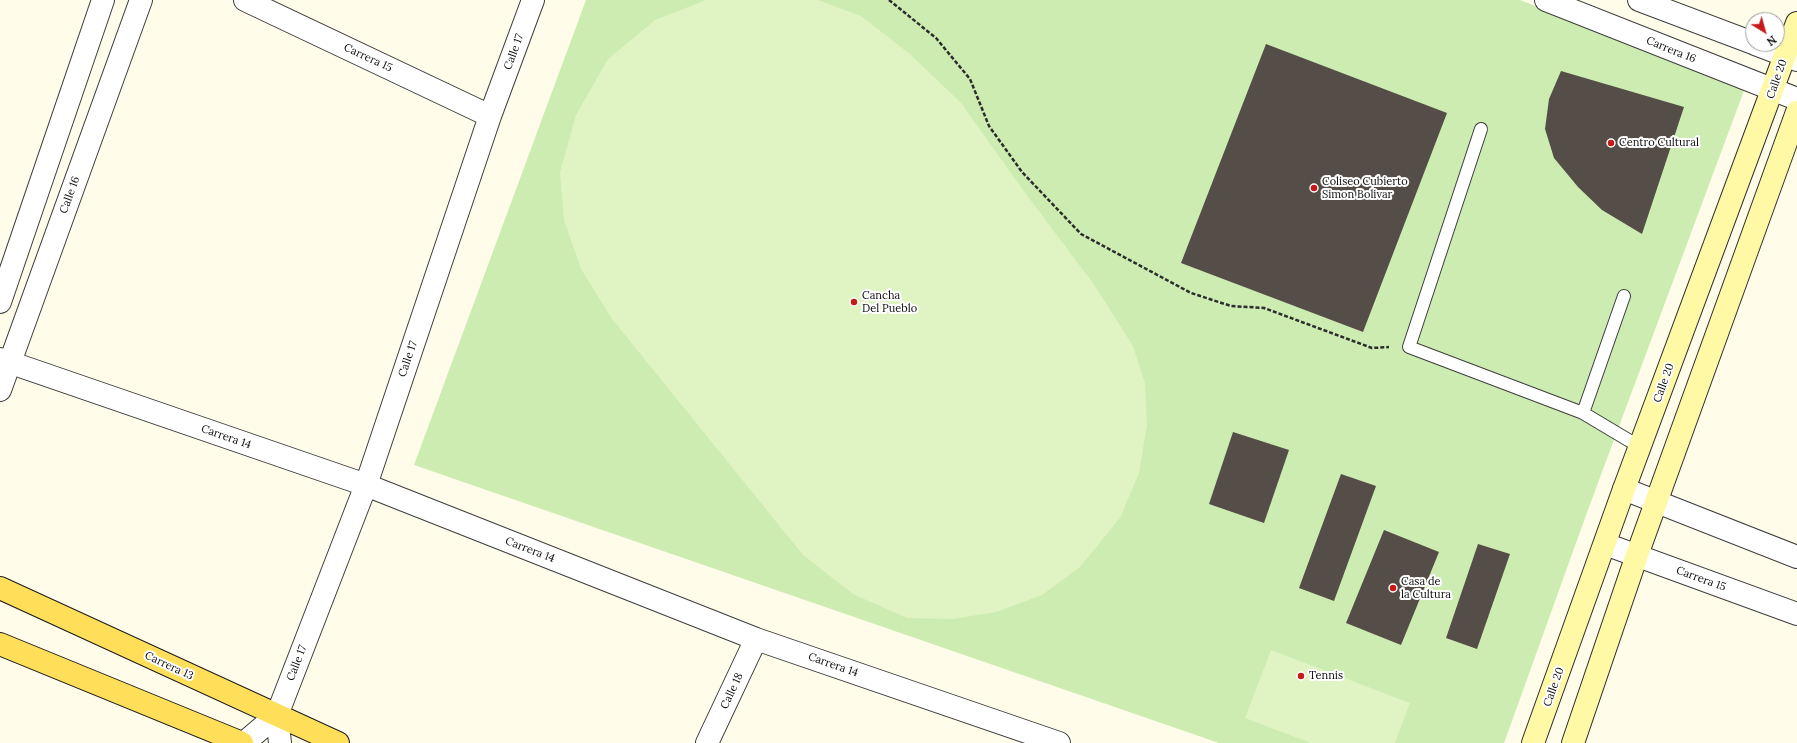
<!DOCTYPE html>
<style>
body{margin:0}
#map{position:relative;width:1797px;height:743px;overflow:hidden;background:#fffcea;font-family:Lora,serif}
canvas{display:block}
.north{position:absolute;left:1745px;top:12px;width:40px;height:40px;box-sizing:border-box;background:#fff;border:1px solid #9d9d9d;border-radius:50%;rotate:143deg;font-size:11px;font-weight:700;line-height:16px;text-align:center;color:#0b0b0b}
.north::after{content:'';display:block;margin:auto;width:14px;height:18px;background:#c5191a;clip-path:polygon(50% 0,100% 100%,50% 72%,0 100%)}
</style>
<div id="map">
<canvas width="1797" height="743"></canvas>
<div class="north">N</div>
</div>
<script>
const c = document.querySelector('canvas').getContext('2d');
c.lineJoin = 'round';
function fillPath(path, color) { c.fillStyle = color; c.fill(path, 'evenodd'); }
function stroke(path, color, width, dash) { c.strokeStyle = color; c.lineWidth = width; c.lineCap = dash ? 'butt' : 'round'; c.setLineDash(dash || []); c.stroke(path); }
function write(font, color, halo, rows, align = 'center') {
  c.font = font + ' Lora,serif'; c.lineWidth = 4; c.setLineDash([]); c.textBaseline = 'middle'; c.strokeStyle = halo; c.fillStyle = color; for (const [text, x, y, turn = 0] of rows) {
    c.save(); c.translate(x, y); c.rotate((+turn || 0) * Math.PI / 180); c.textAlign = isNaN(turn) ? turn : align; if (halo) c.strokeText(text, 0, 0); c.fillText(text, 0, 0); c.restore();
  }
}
fillPath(new Path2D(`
 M586,0H1520L1745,88L1589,507L1504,743H1219L414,465Z`), '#cdecb1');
fillPath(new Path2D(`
 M706,0H818L861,16L910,54L961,103L1026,194L1095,286L1133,346L1145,383L1147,425L1139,473L1120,518L1080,567L1042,595L996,612L953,619L907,618L853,594L803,555L612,319L581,269L564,220L560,172L576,115L608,59L655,20Z
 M1271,650L1410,703L1395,743H1311L1245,718Z`), '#e0f3c3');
fillPath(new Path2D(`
 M1266,44L1447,113L1363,332L1181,263Z
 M1561,71L1684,107L1642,234L1602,210L1578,187L1554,158L1545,129L1549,99Z
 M1233,432L1289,450L1264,523L1209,504Z
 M1341,474L1376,486L1334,601L1299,588Z
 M1384,530L1439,552L1401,645L1346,623Z
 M1478,544L1510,554L1477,649L1446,638Z`), '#554d47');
const lane = new Path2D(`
 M1481,129L1409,347L1583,413L1624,296
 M1583,413L1640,447`);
const street = new Path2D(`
 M245,0L490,116
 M1546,0L1797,99
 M1639,0L1753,43
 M1755,44L1797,60
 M0,302L103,0
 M0,359L366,485L756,639L1059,743
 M0,390L141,0
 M1624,489L1797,557
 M1605,544L1797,614
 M277,715L280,743
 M244,743L277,715L366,485L490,116L533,0
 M707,743L756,639`);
const secondary = new Path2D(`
 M1533,743L1624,489L1797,23
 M1573,743L1637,555L1797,112`);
const primary = new Path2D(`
 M0,588L338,743
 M0,644L242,743`);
stroke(lane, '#3e3e3e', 14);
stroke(street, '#3e3e3e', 24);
stroke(secondary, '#2d2d2d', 24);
stroke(primary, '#1c1c1c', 24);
stroke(new Path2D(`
 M889,0L936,38L970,79L989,126L1022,172L1081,234L1191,293L1231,306L1264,308L1372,348L1389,347`), '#2d2d2d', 2.5, [4, 2]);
stroke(lane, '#fff', 12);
stroke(street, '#fff', 22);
stroke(secondary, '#fff9a5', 22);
stroke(primary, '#ffde5a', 22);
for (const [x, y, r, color] of [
 [1611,143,4,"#c5191a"],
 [1314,188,4,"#c5191a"],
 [854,302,4,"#c5191a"],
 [1393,588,4,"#c5191a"],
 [1301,676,4,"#c5191a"]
]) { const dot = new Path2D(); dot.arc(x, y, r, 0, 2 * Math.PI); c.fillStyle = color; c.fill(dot); stroke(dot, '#fff', 1.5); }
write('11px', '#0b0b0b', '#fff', [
 ["Carrera 16",1671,50,22],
 ["Calle 17",514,52,-70],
 ["Carrera 15",368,58,25],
 ["Calle 20",1777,79,-71],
 ["Calle 16",70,195,-70],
 ["Calle 17",408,359,-71],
 ["Calle 20",1664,383,-70],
 ["Carrera 14",226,437,19],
 ["Carrera 14",530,550,21],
 ["Carrera 15",1701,579,20],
 ["Calle 17",297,663,-69],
 ["Carrera 14",833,665,19],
 ["Carrera 13",169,666,25],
 ["Calle 20",1554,687,-70],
 ["Calle 18",732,691,-65]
]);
write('11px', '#0b0b0b', '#fff', [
 ["Centro Cultural",1619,143],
 ["Coliseo Cubierto",1322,182],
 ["Simon Bolivar",1322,195],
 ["Cancha",862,296],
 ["Del Pueblo",862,309],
 ["Casa de",1401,582],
 ["la Cultura",1401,595],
 ["Tennis",1309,676]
], 'left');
</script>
